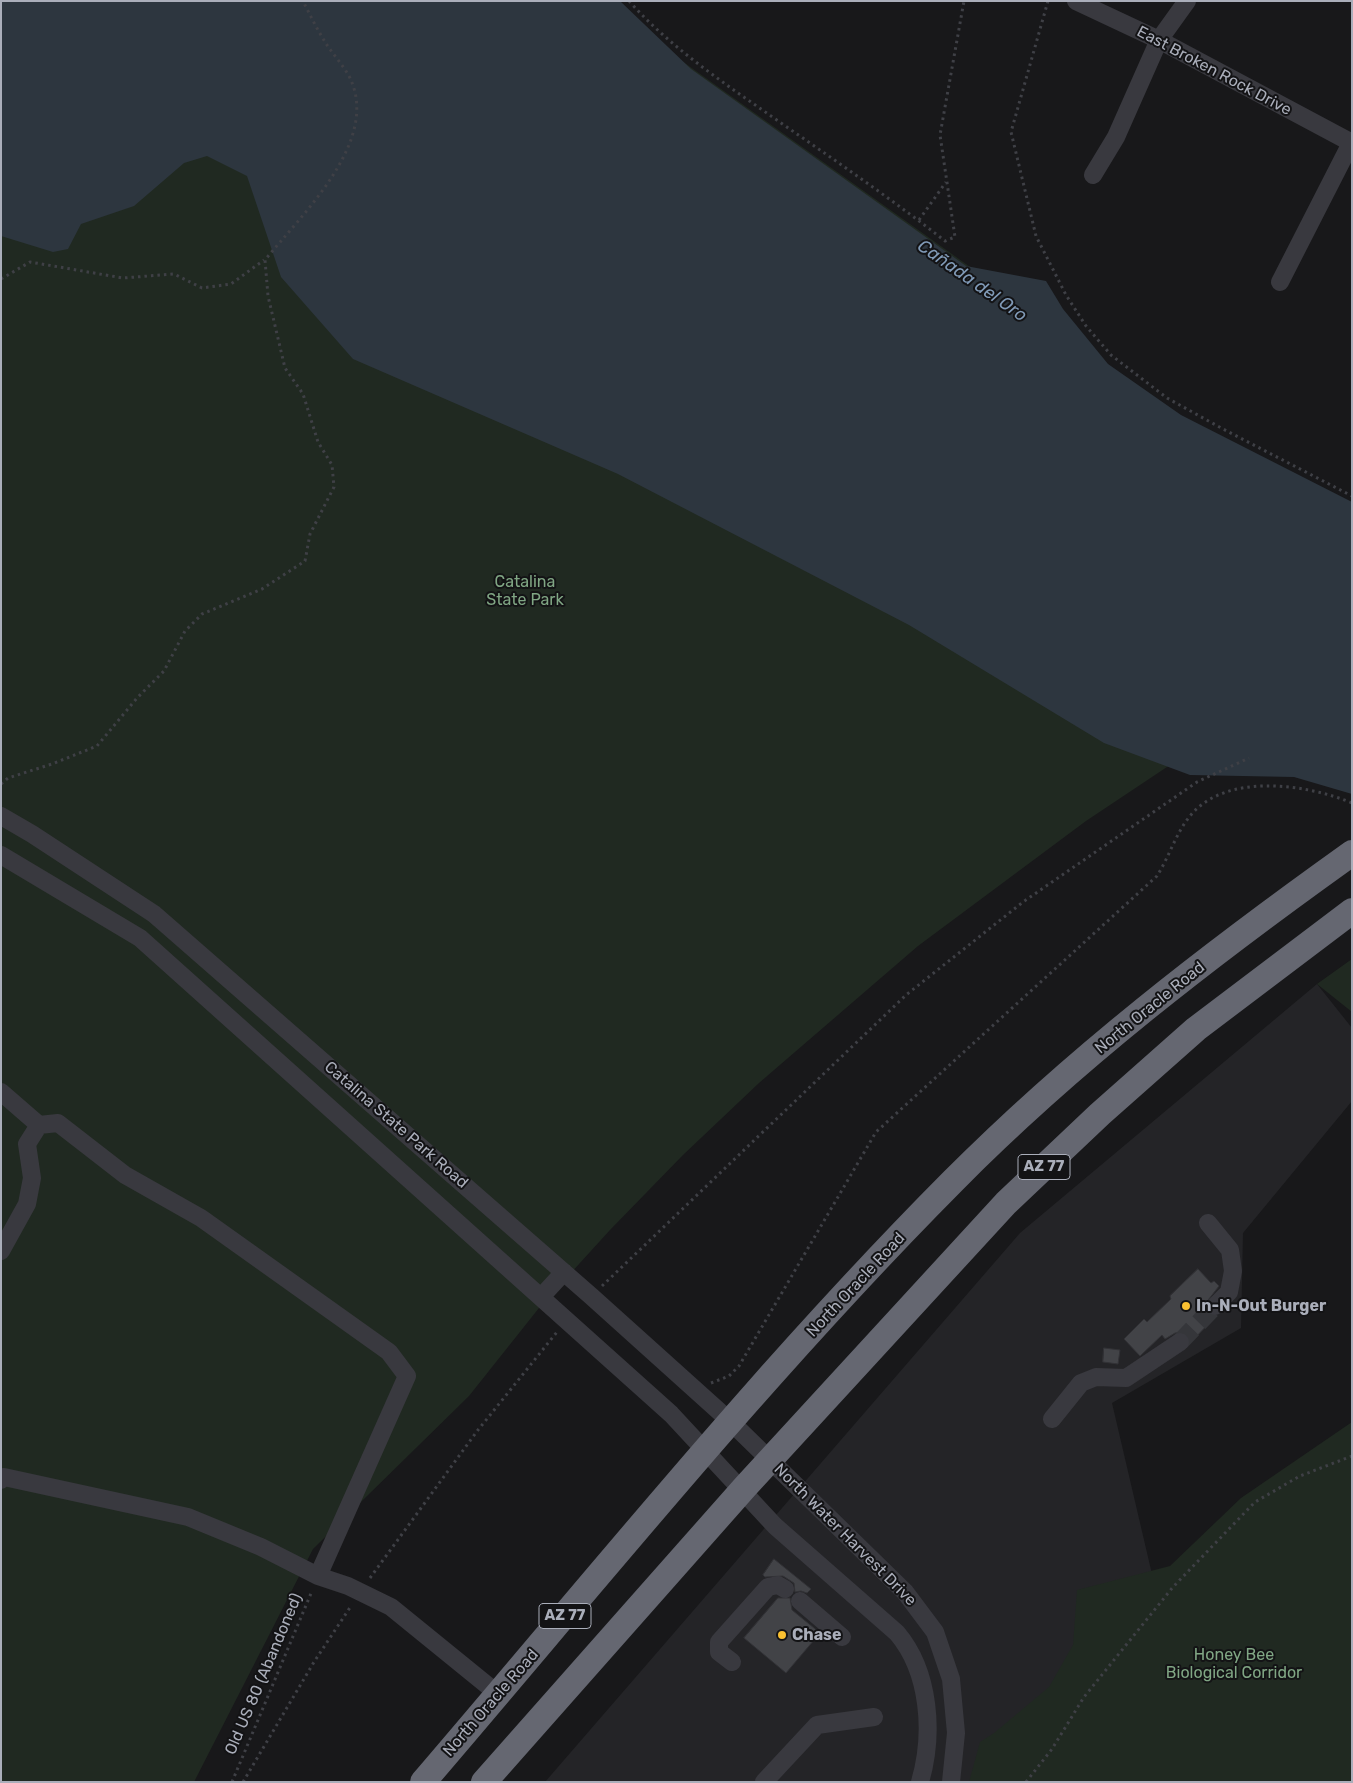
<!DOCTYPE html>
<meta charset="utf-8">
<style>
body{margin:0}
#map{position:relative;width:1353px;height:1783px;overflow:hidden;background:#18181a;font-family:Rubik,sans-serif}
canvas{display:block}
.frame{position:absolute;inset:0;border:2px solid #aaaeba;pointer-events:none}
</style>
<div id="map">
<canvas width="1353" height="1783"></canvas>
<div class="frame"></div>
</div>
<script>
const c = document.querySelector('canvas').getContext('2d');
c.lineJoin = 'round';
function fillPath(path, color) { c.fillStyle = color; c.fill(path, 'evenodd'); }
function stroke(path, color, width, dash) { c.strokeStyle = color; c.lineWidth = width; c.lineCap = dash ? 'butt' : 'round'; c.setLineDash(dash || []); c.stroke(path); }
function write(font, color, halo, rows, align = 'center') {
  c.font = font + ' Rubik,sans-serif'; c.lineWidth = 4; c.setLineDash([]); c.textBaseline = 'middle'; c.strokeStyle = halo; c.fillStyle = color; for (const [text, x, y, turn = 0] of rows) {
    c.save(); c.translate(x, y); c.rotate((+turn || 0) * Math.PI / 180); c.textAlign = isNaN(turn) ? turn : align; if (halo) c.strokeText(text, 0, 0); c.fillText(text, 0, 0); c.restore();
  }
}
fillPath(new Path2D(`
 M1317,984L1352,1028V1101L1243,1233L1241,1328L1112,1403L1155,1587L973,1782H545L1020,1233Z`), '#242427');
fillPath(new Path2D(`
 M1,1H598L1352,540L1173,763L1086,821L918,946L759,1083L683,1155L610,1230L539,1308L469,1396L313,1549L194,1782H1Z
 M1352,959V1012L1317,984Z
 M1352,1422V1782H969L980,1742L994,1733L1049,1687L1073,1645L1077,1590L1170,1566L1241,1498Z`), '#202921');
fillPath(new Path2D(`
 M1,1H620L691,69L966,266L1046,281L1063,309L1108,364L1181,415L1352,502V794L1294,777L1190,775L1104,743L909,625L618,474L353,359L281,277L247,176L207,156L184,163L134,206L81,224L68,249L53,252L1,236Z`), '#2d363f');
const building = new Path2D(`
 M1198,1269L1211,1283L1214,1281L1219,1286L1205,1304L1207,1313L1216,1316L1191,1342L1184,1332L1175,1333L1165,1339L1162,1335L1140,1356L1124,1339L1144,1319L1147,1322L1171,1299L1170,1296Z
 M1104,1348L1120,1350L1118,1364L1103,1362Z
 M774,1559L811,1589L807,1593L801,1591L795,1592L794,1583L783,1576L765,1577L763,1575Z
 M778,1598H790L792,1610L820,1633L786,1673L744,1638Z`);
fillPath(building, '#424347');
stroke(building, '#323236', 1);
stroke(new Path2D(`
 M1180,1342L1215,1306`), '#35363a', 18, [18, 9]);
stroke(new Path2D(`
 M629,1C670,47 721,81 771,116C830,157 889,197 945,241L955,237L940,135L964,1
 M1048,1L1011,132L1036,236L1066,295L1086,326L1111,355L1167,398L1223,429L1352,496
 M919,220L946,182
 M1,279L30,262L123,278L174,274L202,288L231,284L264,260
 M1,784L8,778L52,764L97,746L137,698L164,671L185,631L202,614L262,589L305,561L310,534L334,487L332,465L318,442L303,394L285,368L268,296L265,260C302,214 382,140 349,76C342,64 332,53 325,42C317,29 310,15 303,1
 M602,1286L906,995L1023,902L1197,782L1249,758
 M711,1383L729,1376L739,1366L876,1132L1157,876C1169,857 1176,833 1190,816C1226,772 1307,784 1352,803
 M370,1578L478,1430L557,1332
 M232,1782L312,1591
 M243,1782L314,1662L351,1606
 M1026,1782L1052,1749L1084,1697L1173,1587L1255,1502L1300,1476L1352,1456`), '#3f4046', 3, [2.5, 4]);
stroke(new Path2D(`
 M1076,1L1159,40L1352,143
 M1093,175L1116,137L1159,40L1187,1
 M1280,282L1351,143
 M1,816L32,834L154,914L591,1296L731,1422L905,1592L935,1632L951,1679L956,1733L951,1782
 M1,855L140,938L671,1414L775,1526L897,1633C930,1672 934,1734 920,1782
 M1,1092L39,1125
 M1208,1223L1230,1250L1233,1271L1229,1292L1215,1306
 M1,1251L27,1204L32,1178L27,1144L39,1125L58,1123L125,1175L201,1218L389,1352L407,1376L318,1576
 M541,1297L564,1272
 M1052,1419L1081,1383L1096,1377L1126,1378L1180,1342
 M1,1480L4,1477L188,1517L261,1547L318,1576L348,1586L391,1607L498,1694
 M800,1601L842,1637
 M732,1662L719,1652V1642L768,1587L778,1585L785,1589
 M764,1782L817,1725L874,1717`), '#39393f', 18);
stroke(new Path2D(`
 M423,1782C597,1579 765,1370 953,1181C1074,1059 1212,953 1352,853
 M484,1782L745,1487L1006,1203L1100,1114L1196,1029L1352,911`), '#656771', 26);
for (const [x, y, r, color] of [
 [1186,1306,5,"#fac031"],
 [782,1635,5,"#fac031"]
]) { const dot = new Path2D(); dot.arc(x, y, r, 0, 2 * Math.PI); c.fillStyle = color; c.fill(dot); stroke(dot, '#131315', 2); }
for (const [x, y, w] of [
 [1044,1167,52],
 [565,1616,52]
]) { const box = new Path2D(); box.roundRect(x - w / 2, y - 12.5, w, 25, 4); c.fillStyle = '#131315'; c.fill(box); stroke(box, '#aaaeba', 1); }
write('bold 15px', '#aaaeba', null, [
 ["AZ 77",1044,1167],
 ["AZ 77",565,1616]
]);
write('16px', '#aaaeba', '#131315', [
 ["East Broken Rock Drive",1214,71,28],
 ["North Oracle Road",1150,1008,-39],
 ["Catalina State Park Road",396,1125,41],
 ["North Oracle Road",856,1285,-47],
 ["North Water Harvest Drive",845,1535,45],
 ["Old US 80 (Abandoned)",264,1674,-67],
 ["North Oracle Road",491,1703,-49]
]);
write('16px', '#80a684', '#131315', [
 ["Catalina",525,582],
 ["State Park",525,600],
 ["Honey Bee",1234,1655],
 ["Biological Corridor",1234,1673]
]);
write('bold 16px', '#aaaeba', '#131315', [
 ["In-N-Out Burger",1196,1306],
 ["Chase",792,1635]
], 'left');
write('italic 18px', '#809ab7', '#131315', [
 ["Cañada del Oro",972,281,35]
]);
</script>
